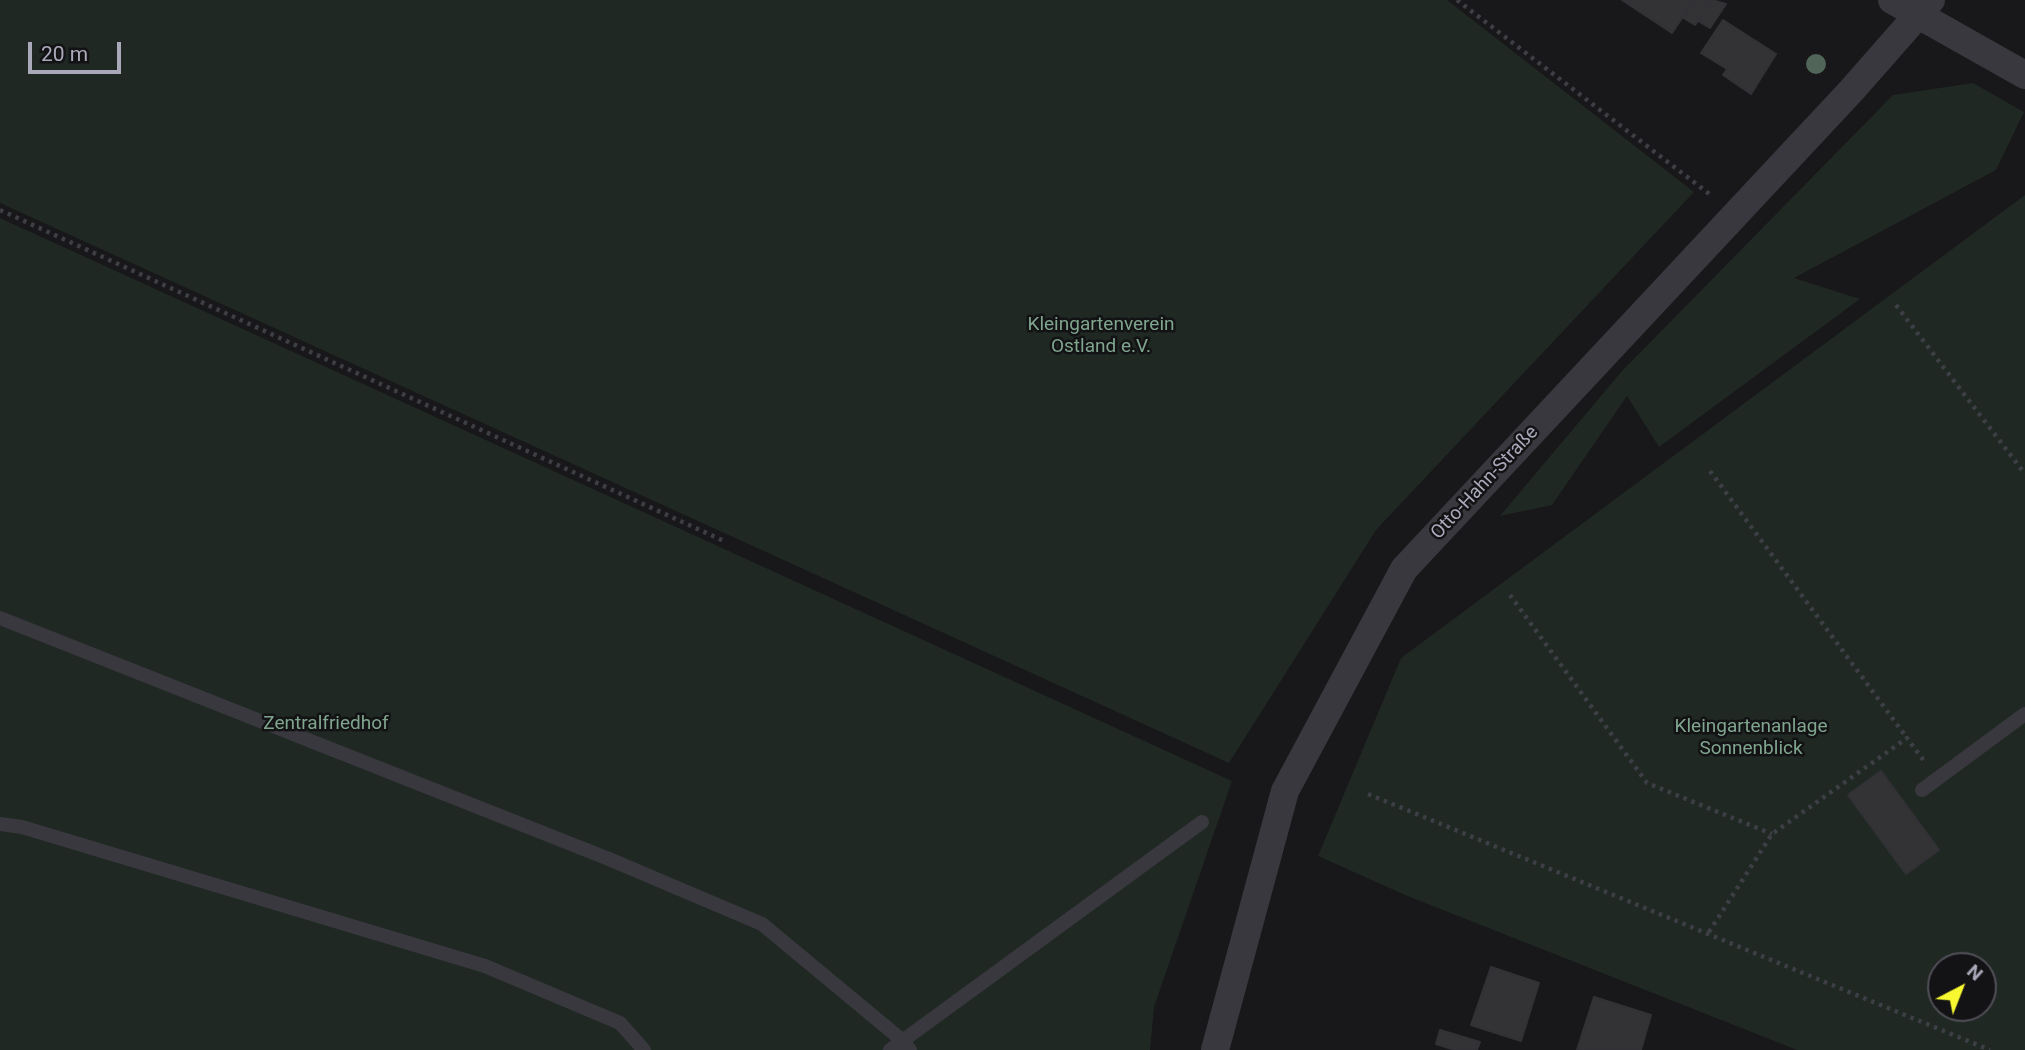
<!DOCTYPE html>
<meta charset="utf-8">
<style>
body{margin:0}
#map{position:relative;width:2025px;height:1050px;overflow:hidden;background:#181719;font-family:Roboto,sans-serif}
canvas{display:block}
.north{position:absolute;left:1927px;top:952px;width:70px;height:70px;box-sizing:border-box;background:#131214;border:2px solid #4f4e56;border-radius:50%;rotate:42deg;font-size:19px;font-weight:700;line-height:28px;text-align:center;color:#a9a9ba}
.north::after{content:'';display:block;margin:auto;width:24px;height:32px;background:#f8f830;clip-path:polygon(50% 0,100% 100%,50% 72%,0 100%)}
.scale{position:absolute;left:28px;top:42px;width:93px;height:32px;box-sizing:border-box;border:4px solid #a9a9ba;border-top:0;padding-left:9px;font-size:21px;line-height:24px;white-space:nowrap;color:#a9a9ba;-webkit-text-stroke:5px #131214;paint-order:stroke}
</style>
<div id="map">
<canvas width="2025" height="1050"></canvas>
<div class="north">N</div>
<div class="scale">20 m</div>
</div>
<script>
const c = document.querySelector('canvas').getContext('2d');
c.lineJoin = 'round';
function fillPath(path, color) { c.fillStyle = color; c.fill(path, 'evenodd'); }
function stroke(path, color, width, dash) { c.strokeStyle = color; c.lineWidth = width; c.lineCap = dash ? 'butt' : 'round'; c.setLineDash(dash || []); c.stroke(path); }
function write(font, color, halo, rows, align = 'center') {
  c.font = font + ' Roboto,sans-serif'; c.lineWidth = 5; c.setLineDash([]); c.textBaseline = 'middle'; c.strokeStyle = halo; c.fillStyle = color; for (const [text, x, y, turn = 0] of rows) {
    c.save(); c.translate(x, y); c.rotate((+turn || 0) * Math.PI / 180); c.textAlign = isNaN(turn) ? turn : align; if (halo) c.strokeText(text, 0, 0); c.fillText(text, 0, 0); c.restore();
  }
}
fillPath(new Path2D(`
 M0,0H1447L1694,192L1376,530L1229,763L0,203Z
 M1973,83L2024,112L1996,170L1794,278L1860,299L1659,447L1627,396L1552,505L1500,516L1621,372L1893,95Z
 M2025,195V1050H1797L1405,895L1318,856L1401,658ZM1941,966H1983V1008H1941Z
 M0,218L1232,781L1154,1007L1150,1050H0Z`), '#1f2823');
const building = new Path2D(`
 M1622,0H1694L1672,33Z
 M1694,0H1712L1695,25L1682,17Z
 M1712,0L1726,4L1710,28L1698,21Z
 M1723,20L1776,54L1751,94L1723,75L1727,69L1701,53Z
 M1881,771L1939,850L1906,874L1848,795Z
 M1491,967L1539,983L1521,1041L1471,1025Z
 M1594,997L1651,1015L1641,1050H1577Z
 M1440,1030L1480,1042L1477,1050H1455L1436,1044Z`);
fillPath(building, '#333235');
stroke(building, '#323135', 2);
stroke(new Path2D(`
 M1457,0L1712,196
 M0,210L724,541
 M1896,305L2025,474
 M1710,471L1907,738
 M1510,595L1647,783L1772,834
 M1368,794L1990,1050
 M1709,932L1772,834L1907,738L1924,761`), '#3e3e45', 4.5, [3.5, 5]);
stroke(new Path2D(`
 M0,618L609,859L762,924L903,1041L910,1050
 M1922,790L2025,714
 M0,824L22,827L485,966L620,1023L644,1050
 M890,1050L1202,822`), '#39383e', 14);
stroke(new Path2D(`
 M1892,0L2025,75
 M1215,1050L1285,791L1404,569L1851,91L1931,0`), '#39383e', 28);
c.fillStyle = '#516559';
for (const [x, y] of [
 [1816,64]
]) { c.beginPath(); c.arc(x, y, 10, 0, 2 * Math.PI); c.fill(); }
write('19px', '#7fa58e', '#131214', [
 ["Kleingartenverein",1101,325],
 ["Ostland e.V.",1101,347],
 ["Zentralfriedhof",326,724],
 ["Kleingartenanlage",1751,727],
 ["Sonnenblick",1751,749]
]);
write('19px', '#a9a9ba', '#131214', [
 ["Otto-Hahn-Straße",1485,483,-47]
]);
</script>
